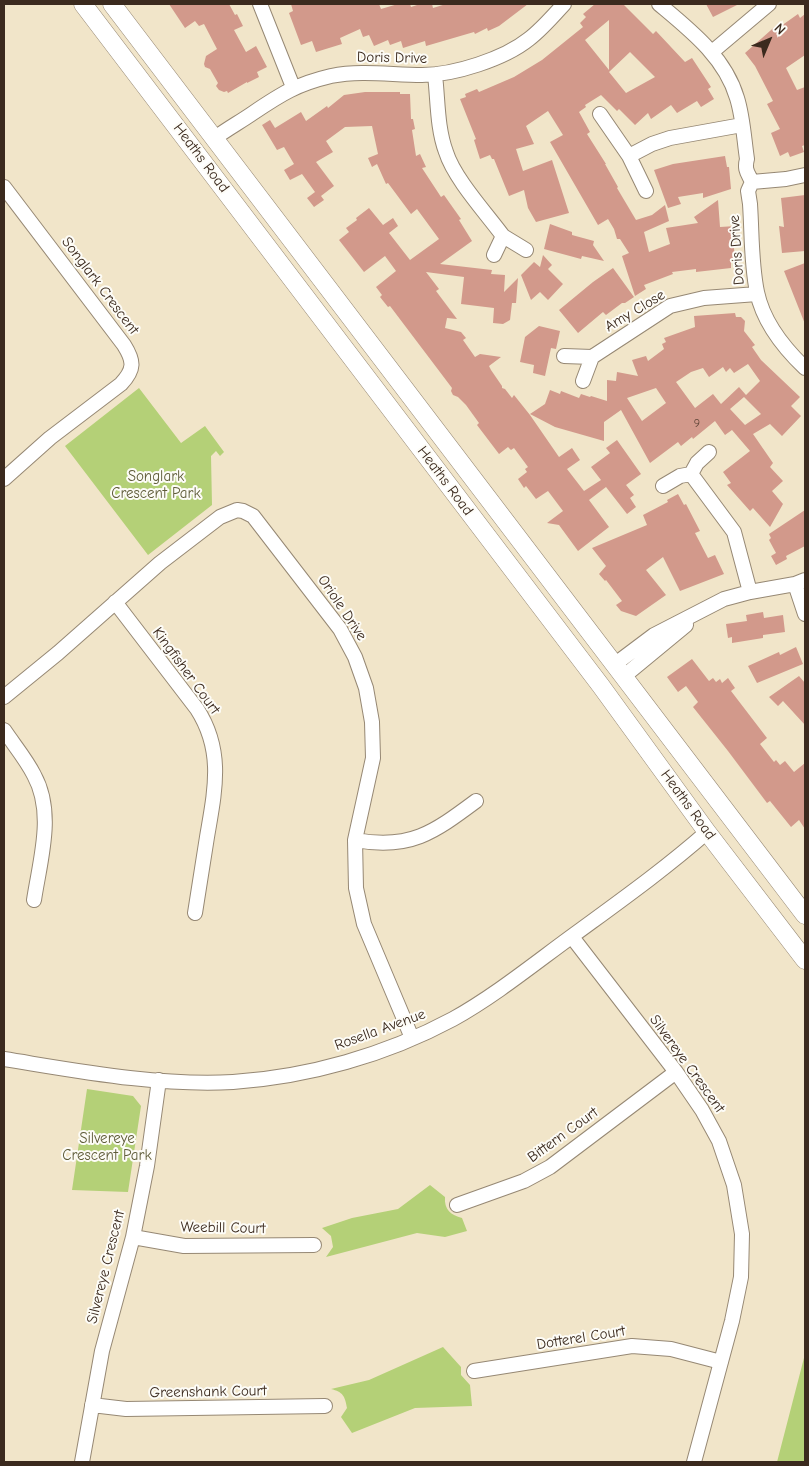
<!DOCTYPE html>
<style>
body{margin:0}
#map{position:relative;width:809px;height:1466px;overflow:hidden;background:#f1e5c9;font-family:"Comic Neue",sans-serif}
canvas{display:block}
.frame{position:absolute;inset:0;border:5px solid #3b2a1e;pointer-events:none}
.north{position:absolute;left:744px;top:15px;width:50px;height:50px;-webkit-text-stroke:4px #fdfcf7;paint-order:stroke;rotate:45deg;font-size:14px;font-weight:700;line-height:20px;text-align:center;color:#3b2a1e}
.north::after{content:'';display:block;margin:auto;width:18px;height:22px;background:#3b2a1e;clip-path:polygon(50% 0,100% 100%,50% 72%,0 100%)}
</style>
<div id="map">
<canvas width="809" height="1466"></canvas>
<div class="frame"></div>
<div class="north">N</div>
</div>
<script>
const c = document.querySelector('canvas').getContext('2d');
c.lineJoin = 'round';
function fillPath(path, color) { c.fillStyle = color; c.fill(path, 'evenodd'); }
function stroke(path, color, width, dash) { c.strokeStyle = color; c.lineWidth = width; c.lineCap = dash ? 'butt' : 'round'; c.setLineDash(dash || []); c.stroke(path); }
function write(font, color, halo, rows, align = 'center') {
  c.font = font + ' "Comic Neue",sans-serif'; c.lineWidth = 4; c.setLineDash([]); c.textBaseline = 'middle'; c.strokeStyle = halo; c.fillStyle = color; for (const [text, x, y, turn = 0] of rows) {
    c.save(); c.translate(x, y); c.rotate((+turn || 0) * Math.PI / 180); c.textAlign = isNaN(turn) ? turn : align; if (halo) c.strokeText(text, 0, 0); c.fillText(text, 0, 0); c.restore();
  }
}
fillPath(new Path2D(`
 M139,388L181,443L205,426L224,452L220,456L216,451L211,456L212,505L148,555L65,446Z
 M87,1089L133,1096L141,1106L128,1192L72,1190Z
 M430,1185L445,1197C444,1210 451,1215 462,1218L467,1231L445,1237L417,1233L326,1257L333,1247L331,1236L322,1228L352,1218L398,1209Z
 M443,1347L461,1367V1375L470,1385L472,1406L415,1408L352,1433L341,1417L347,1408C345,1396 343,1392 331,1389L369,1380Z
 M805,1354V1462H777Z`), '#b4d077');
fillPath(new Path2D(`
 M169,4H229L235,15L237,14L243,26L234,30L246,52L256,46L267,67L257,72L259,77L247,83V82L228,93L227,91L224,92L219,90L216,86L218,83L210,69L205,67L204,64L206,56L217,49L204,24L199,26L195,21L185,28Z
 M291,4H379L381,9L398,4H410L411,7L420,4H432L433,8L446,4H528L499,26L488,31L487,28L475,34L474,32L426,46L425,41L403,48L401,41L390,45L388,40L374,46L369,35L363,37L360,29L340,38L342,44L316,52L312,41L301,45L289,13L293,11Z
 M595,4H623L653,34L656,31L685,62L692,58L711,87L708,89L714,99L701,107L697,101L677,113L671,105L651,119L648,113L635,125L619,109L617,111L601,95L585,105L586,107L579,112L590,132L587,134L606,164H605L618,187L617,188L636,220L652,215L665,205L669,221L644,232L649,252L670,244L666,228L698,223L694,217L718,200L720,227L736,226L737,239H733L735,258L731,259V268L696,272V269L672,272L673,274L644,285L646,289L635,296L622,256L629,253L620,239H617L614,229L608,219L598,225L550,142L563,135L548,111L526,126L534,144L516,149L523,171L552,160L569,213L536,222L528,208L524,190L509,196L494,159H492L490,155L480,159L474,140L476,139L460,99L466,97L465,94L477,89L479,92L514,77L542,60L583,27L580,23L586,17L583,14ZM609,20V70L585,40ZM630,52L655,77L626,93L609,72Z
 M706,4H739L713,17Z
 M798,14L800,18L805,14V55L786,68L797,90L805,87V145L802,146L804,152L790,157L788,152L780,156L771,133L780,129L767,104L773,101L755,66L745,53L779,23L781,26Z
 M365,92H400V94H410L411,119H413L415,129L412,130L416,156L420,154L426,167L422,168L441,197L444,195L461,219L459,220L472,241L440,264L492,270L491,274L505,275L504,292L518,278L516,303H512L510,320L503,324L493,323L494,308L461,304L464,277L426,272L439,289L436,291L457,319L447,318L445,328L461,332L466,338L463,340L475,357L480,354L501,357L489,366L491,370L502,386V388L505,389L512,398L514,395L530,415L559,457L572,448L580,460L567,469L584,491L601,480L591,467L610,453L606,448L617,440L641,474L626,485L634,495L630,498L636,507L627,514L606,487L589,500L609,527L578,551L559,525L547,523L563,511L548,491L536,499L526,486L524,488L518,479L527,472L525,469L528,467L514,448L511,450L508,447L499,454L477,425L479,423L466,405L458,397L453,395L451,391L452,388L390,306L388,307L380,297L382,295L376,287L396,271L385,256L364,272L339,240L349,232L346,228L357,220L356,218L369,208L383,225L393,218L398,226L389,233L410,260L439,239L417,209L411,214L388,183L386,184L377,164L372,167L368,158L378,154L372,126L345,127L326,141L333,152L316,162L334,186L321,196L324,200L314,207L307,198L315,192L302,174L290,180L284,170L294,164L284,147L277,150L262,125L270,120L275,128L301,112L306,121L327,106L328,108L344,95Z
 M725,156L727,167H729L731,189L703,198V193L678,197L681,204L668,208L654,170L673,164Z
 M805,195V251L782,253L779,226L784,227L781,198Z
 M550,224L572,232V235L594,241L593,245L604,261L582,256L581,259L544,249Z
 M543,255L552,265L548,269L563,284L548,300L540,292L531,300L521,275L534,262L540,267Z
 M805,263V324L784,271Z
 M613,268L634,297L625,303H622L606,315L603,312L578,333L559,310L593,282Z
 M735,313L736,317H741L745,321L744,331L755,345L752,347L761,360L800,397L791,406L801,416L782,436L770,424L753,434L773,463L770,467L783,481L772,491L783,504L770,527L753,508L750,511L727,485L731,483L723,472L750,451L732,430L725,435L715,421L693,439L692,437L681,446L678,442L650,463L621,410L604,422V441L555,427L530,414L545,404L550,390L560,394L561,391L579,398L581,394L590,397L591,396L607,401V380L616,381L617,372L638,376L632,360L646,356L648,361L664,349L662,344L666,342L664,338L695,327L694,316ZM748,364L760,381L746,395L739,387L721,404L713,394L695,408L676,382L691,372L703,368L709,377L723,367L726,372L730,368L734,373ZM656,388L666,403L642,421L627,398ZM744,397L761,414L745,425L730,409Z
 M539,326L560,331L556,349L551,348L545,376L533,373L534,365L520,362L525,337Z
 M678,494L684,505L686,504L700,531L695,533L708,558L715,555L724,574L680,591L663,557L646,570L666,595L636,616L621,611L616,605L622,601L606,580L605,581L599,574L606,566L592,548L647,525L643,515L668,502L667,500Z
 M805,510V546L786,556L787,559L776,565L771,556L776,553L769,540L771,538L769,534Z
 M763,612L764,618L783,615L785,632L763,635V638L732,643V637L728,638L726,624L747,621L746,615Z
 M796,647L803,664L757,683L748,666L779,652L780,655Z
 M692,659L709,681L713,678L716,682L720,679L722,683L728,678L735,688L731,691L767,738L760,744L774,762L776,760L780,765L785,761L794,772L805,763V829L799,820L791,827L770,801L767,803L728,751L693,707L698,702L686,686L678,692L667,677Z
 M799,676L805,683V725L783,701L778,706L769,697Z`), '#d2998b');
const minor = new Path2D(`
 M260,4L293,87
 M659,4C690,30 725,57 737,98C743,117 744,139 747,159C744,170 748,173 752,182
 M712,52L769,4
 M435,75C438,100 437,128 446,152C454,178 486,213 503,236
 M600,114L629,156L646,191
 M215,138C227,129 240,122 253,113C281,94 297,84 331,76C362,70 391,75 422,75C454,75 504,59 529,39C542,29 553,16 564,4
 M629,156L652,144L670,138L742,125
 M752,182L748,191L750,204C752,233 751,263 757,292C763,321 784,348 805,368
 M752,182L786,179L805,175
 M4,187L124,345C134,361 135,369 121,384L50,438L4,479
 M494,255L503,236L526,250
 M564,356L592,357L583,381
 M592,357L670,306L704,298L757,294
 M691,474L734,532L750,592
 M691,474L697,463L709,452
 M663,486L680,476L691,474
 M795,584L805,614
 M115,602L197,709C224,751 215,790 207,837C203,862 199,888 195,913
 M614,665L654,635L724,599L750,592L795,584L805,580
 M623,677L686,625
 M4,697L58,653L160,563L220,517L237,510L243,511L253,516L340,629L355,657L366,688L372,722L373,758L355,840L356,888L364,924L412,1038
 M4,730C14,745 26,759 34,775C55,813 40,860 34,900
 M355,840C410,850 433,833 476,801
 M572,937L676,1072L702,1110L719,1141L734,1185L742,1234L741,1277L732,1321L694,1462
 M4,1059C79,1071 156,1086 233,1082C308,1077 386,1055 453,1019C496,995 535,963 575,934C620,901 665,869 707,832
 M457,1205L524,1181L550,1167L676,1072
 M133,1237L184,1246L314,1245
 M474,1371L632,1346L671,1349L721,1362
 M92,1405L126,1409L325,1406
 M82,1462L102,1351L133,1237L147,1166L159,1080`);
const major = new Path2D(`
 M83,4L601,686L707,832L805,960
 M112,4L805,915`);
stroke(minor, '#968874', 16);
stroke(major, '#968874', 19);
stroke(minor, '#fff', 14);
stroke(major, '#fff', 18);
write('12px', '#614639', null, [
 ["9",697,424]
]);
write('15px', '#3b2a1e', '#fdfcf7', [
 ["Doris Drive",392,58,1],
 ["Heaths Road",201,158,53],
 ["Doris Drive",737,250,-94],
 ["Songlark Crescent",100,286,53],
 ["Amy Close",635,311,-31],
 ["Heaths Road",445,481,53],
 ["Oriole Drive",342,608,56],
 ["Kingfisher Court",186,671,54],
 ["Heaths Road",688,805,54],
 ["Rosella Avenue",380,1030,-20],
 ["Silvereye Crescent",687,1064,54],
 ["Bittern Court",563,1135,-36],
 ["Weebill Court",223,1228,1],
 ["Silvereye Crescent",106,1267,-76],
 ["Dotterel Court",581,1338,-9],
 ["Greenshank Court",208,1392,-1]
]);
write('15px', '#5f5c39', '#fdfcf7', [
 ["Songlark",156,477],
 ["Crescent Park",156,494],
 ["Silvereye",107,1139],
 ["Crescent Park",107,1156]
]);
</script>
